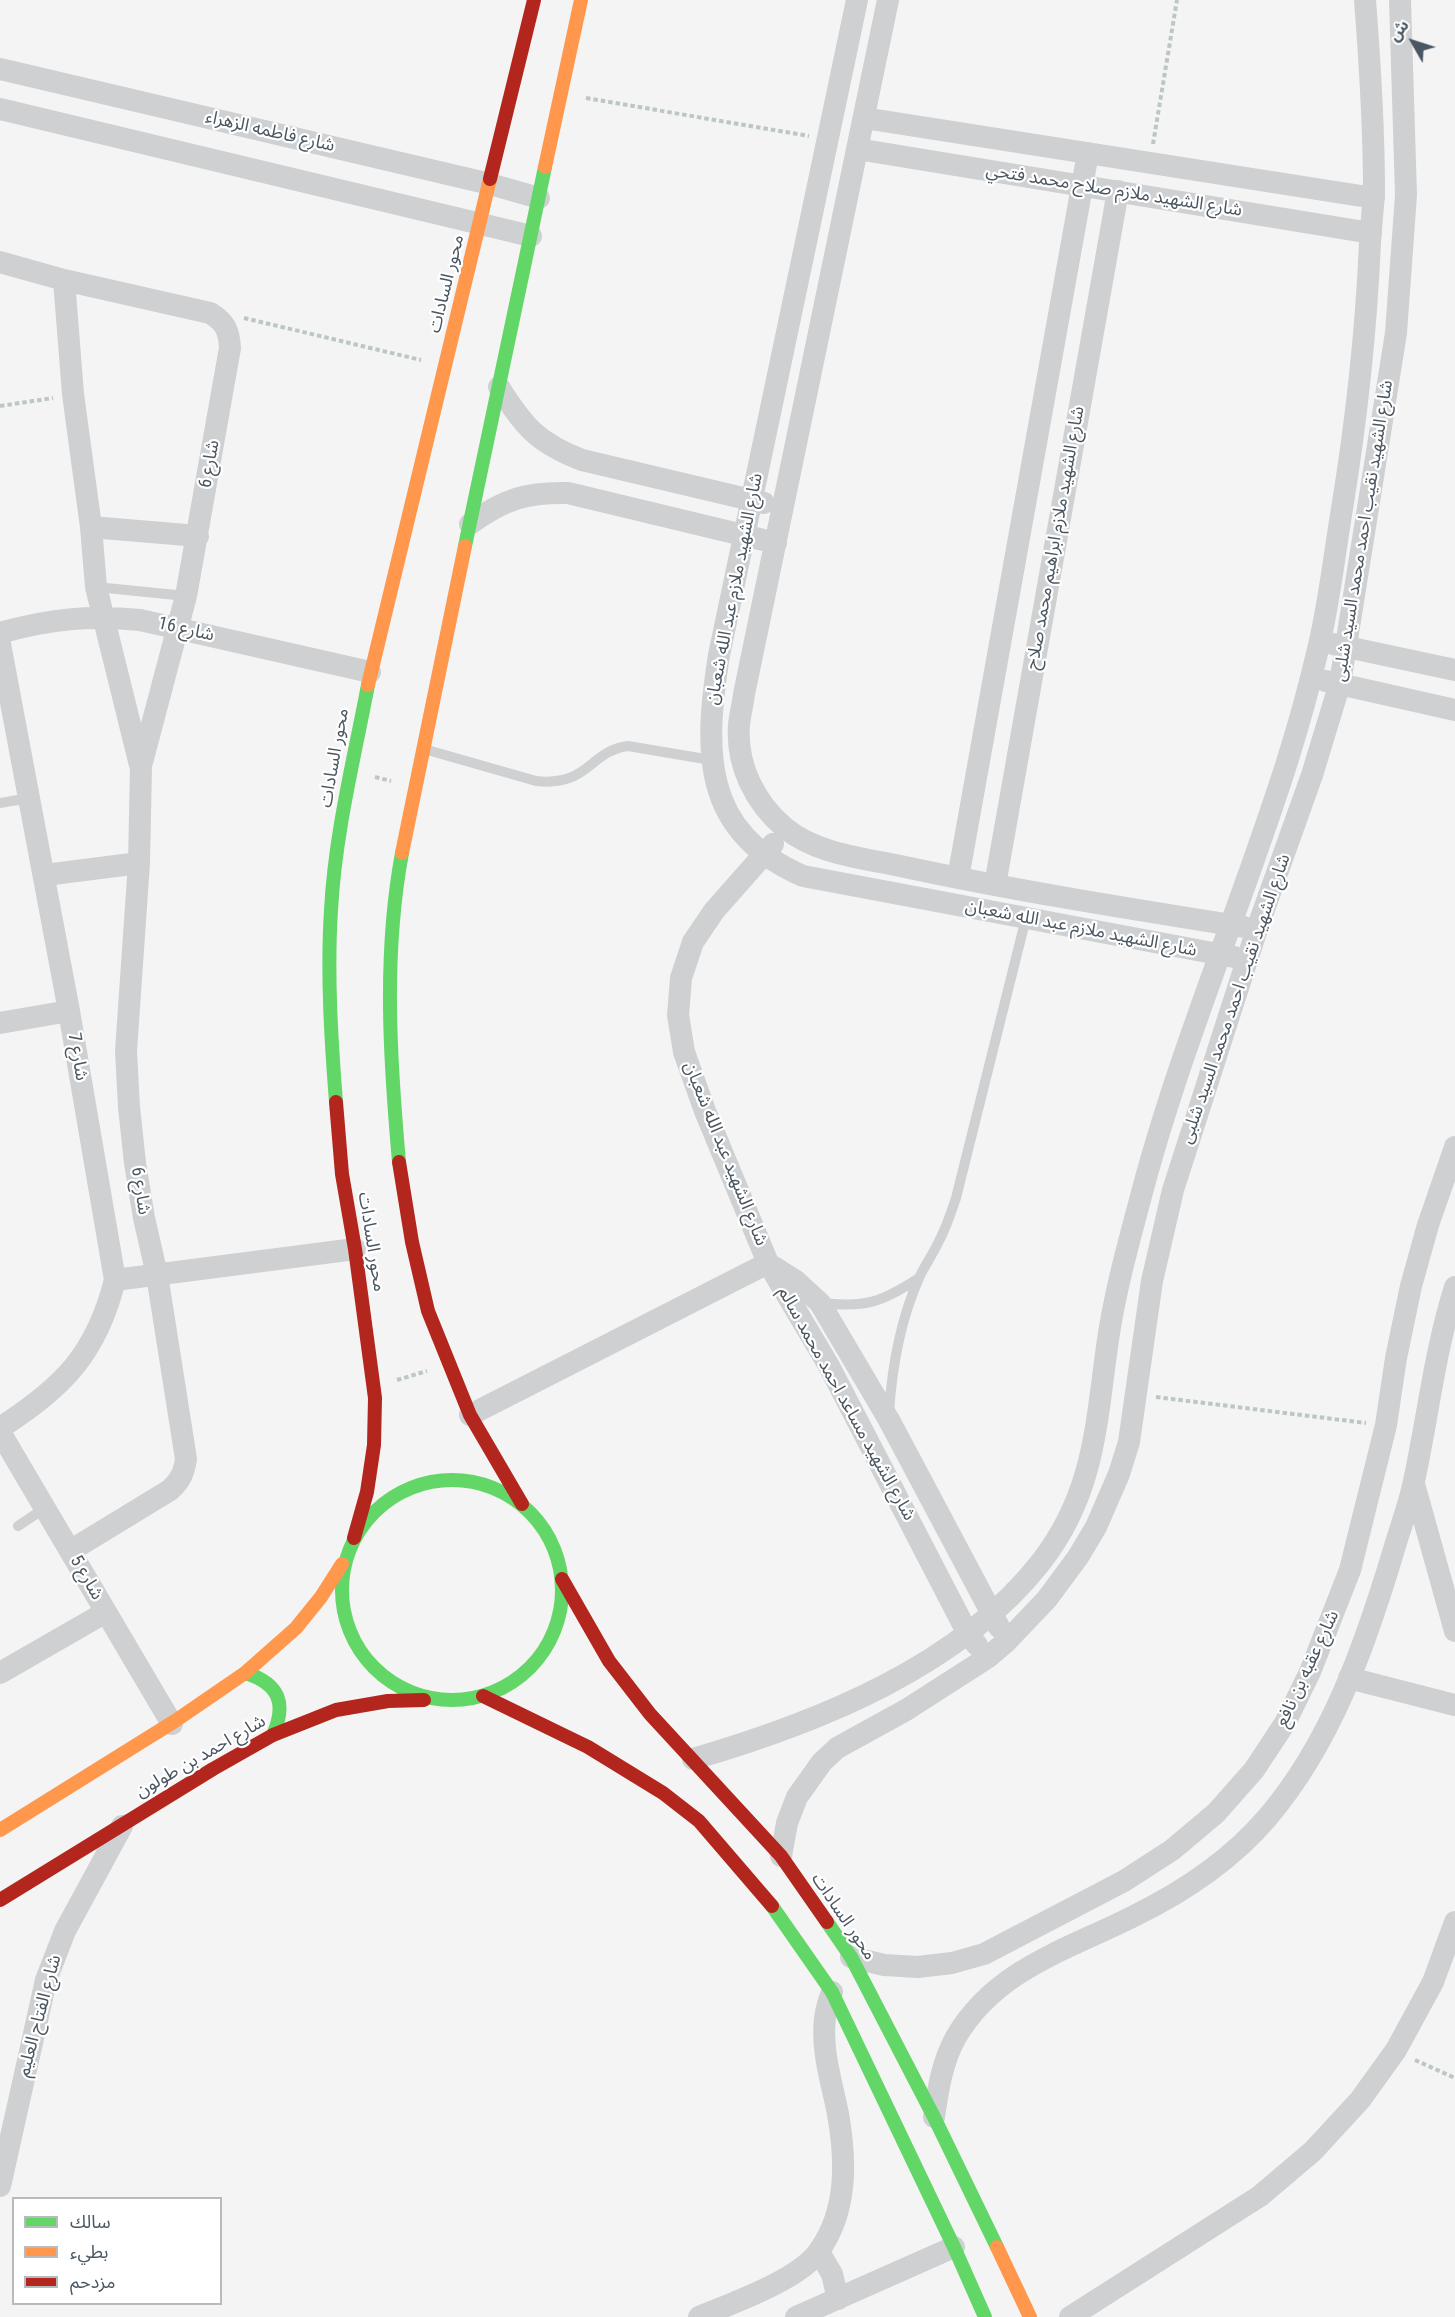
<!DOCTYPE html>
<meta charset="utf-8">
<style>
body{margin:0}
#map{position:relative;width:1455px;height:2317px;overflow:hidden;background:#f4f4f4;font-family:"Roboto Condensed","Noto Sans Arabic",sans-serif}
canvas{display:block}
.legend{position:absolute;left:12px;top:2197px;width:210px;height:108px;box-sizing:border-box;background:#fff;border:2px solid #b7bbc0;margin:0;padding:8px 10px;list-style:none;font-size:18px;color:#4a5661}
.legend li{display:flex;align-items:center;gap:12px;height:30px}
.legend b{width:30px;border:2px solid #b7bbc0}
.north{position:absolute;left:1383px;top:12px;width:60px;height:60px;-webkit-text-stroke:4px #fff;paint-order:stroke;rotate:309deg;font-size:16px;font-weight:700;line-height:24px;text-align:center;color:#4a5661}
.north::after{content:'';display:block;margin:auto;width:21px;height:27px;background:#4a5661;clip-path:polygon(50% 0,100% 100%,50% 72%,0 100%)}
</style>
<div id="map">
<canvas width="1455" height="2317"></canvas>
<ul class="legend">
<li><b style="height:8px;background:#63d668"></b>سالك</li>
<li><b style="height:8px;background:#ff974d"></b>بطيء</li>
<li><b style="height:8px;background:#b3261e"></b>مزدحم</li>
</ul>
<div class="north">ش</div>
</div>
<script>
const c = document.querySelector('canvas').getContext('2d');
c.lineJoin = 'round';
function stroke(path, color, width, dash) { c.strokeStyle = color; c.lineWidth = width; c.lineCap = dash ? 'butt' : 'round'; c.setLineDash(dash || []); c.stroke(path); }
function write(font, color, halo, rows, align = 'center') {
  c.font = font + ' "Roboto Condensed","Noto Sans Arabic",sans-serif'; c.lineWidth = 4.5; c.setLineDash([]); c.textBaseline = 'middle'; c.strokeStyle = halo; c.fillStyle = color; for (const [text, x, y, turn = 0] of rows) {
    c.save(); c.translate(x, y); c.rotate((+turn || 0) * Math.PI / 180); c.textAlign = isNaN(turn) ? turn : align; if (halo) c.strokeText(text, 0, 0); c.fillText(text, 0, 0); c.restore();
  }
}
stroke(new Path2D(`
 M586,98L809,136
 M1153,144L1177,0
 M244,318L421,360
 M0,406L53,398
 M375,777L391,781
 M397,1380L427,1371
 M1156,1397L1366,1423
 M1415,2060L1455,2078`), '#bcc7c4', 4, [4.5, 3]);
stroke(new Path2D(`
 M96,587L186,596
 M424,749L536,781C589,787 589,751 628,746L711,760
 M0,803L29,798
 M822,1303C866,1308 882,1302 919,1278
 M889,1413C892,1366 900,1321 919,1278C925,1265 933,1254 939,1241C946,1228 951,1213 956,1198L1026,918
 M18,1526L45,1508`), '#ced0d2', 10);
stroke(new Path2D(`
 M857,0L719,655C704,751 701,832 803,876L1234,957
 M888,0L744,694C743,704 740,714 739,725C736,765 755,803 785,828C818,855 865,858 905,867C1017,891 1131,909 1244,927
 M0,69L490,184L539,198
 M0,109L531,236
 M864,118L1374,198
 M857,149L1371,233
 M0,262L64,280L210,313C225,322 229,330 230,348L186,596L141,766L139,863L126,1051L129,1107L135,1163L144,1218L157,1275L186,1459C184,1473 180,1481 170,1490L70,1551
 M64,280L73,394L91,527L96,587L140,765
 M499,387C524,427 538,443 582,460L764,503
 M470,524C504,499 527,492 568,493L776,543
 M91,527L198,536
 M0,633C49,619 89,615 140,620L370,672
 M0,644L69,1011L115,1280C96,1355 63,1387 0,1428
 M1333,644L1455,670
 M1326,681L1455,710
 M773,844L714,911L693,942L681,978L678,1015L684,1052L705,1111L768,1263L829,1366L968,1634L977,1645
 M45,875L139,863
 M958,878L1088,153
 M995,885L1118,191
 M0,1023L69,1011
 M774,1267L796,1281L820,1303L889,1420L999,1627
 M115,1280L355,1249
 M470,1415L768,1263
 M0,1432L172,1724
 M1414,1484L1455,1631
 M0,1673L106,1612
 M1349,1678L1455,1705
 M693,1759C817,1723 959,1667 1041,1562C1097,1490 1096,1418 1109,1333C1117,1283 1131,1234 1144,1185C1183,1041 1242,904 1287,762C1299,724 1310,684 1319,645C1329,603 1334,558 1341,515C1356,424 1366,335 1370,243C1371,226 1373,209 1374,192C1374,128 1370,64 1365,0
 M781,1856L787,1823L797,1797L822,1762L837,1748L906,1710L987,1658L1007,1641L1047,1599L1078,1557L1096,1527L1119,1474L1129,1442L1152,1281L1173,1190L1257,929L1312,775L1340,683L1396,333L1406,195L1400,0
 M851,1957L884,1965L918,1967L952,1963L984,1954L1124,1881L1172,1850L1216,1813L1254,1770L1285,1723L1310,1672L1350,1570L1386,1425L1396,1358L1411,1286L1428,1225L1455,1147
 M934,2117C938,2090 942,2062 956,2037C996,1969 1067,1950 1134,1916C1183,1892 1231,1860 1267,1818C1331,1743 1364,1648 1392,1556C1399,1531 1409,1506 1414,1481C1428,1416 1435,1350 1455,1287
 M0,2186L46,1980L65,1931L122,1826
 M819,2252L832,2274L838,2299
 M699,2317C732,2303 799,2280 819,2251C848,2210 846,2160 838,2114C832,2083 821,2051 825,2018C826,2010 829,2000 832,1992
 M796,2317L954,2247
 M1070,2317L1260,2196L1313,2151L1360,2100L1396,2050L1433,1982L1455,1922`), '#ced0d2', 22);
stroke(new Path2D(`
 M465,546L545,167
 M336,1102C331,1038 327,973 331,910C335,834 354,759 368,685
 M399,1162C390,1060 383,955 402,853
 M342 1590a110 110 0 1 1 220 0a110 110 0 1 1-220 0Z
 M246,1673C279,1684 287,1703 273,1735
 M772,1906L832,1992L954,2247L985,2317
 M827,1922L851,1957L934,2117L997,2247`), '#63d668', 14);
stroke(new Path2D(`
 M545,167L581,0
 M368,685L490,179
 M402,853L465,546
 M0,1830L175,1721L245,1673L296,1628L321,1597L342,1564
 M997,2247L1030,2317`), '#ff974d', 14);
stroke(new Path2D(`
 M490,179L534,0
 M336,1102L342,1174L355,1249L375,1398L374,1445L367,1492L354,1538
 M399,1162L412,1242L428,1311L470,1415L522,1504
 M562,1579L609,1661L650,1714L781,1856L827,1922
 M483,1696L588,1747L663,1793L699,1821L772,1906
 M0,1900L213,1769L273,1735L336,1710L388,1701L424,1700`), '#b3261e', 14);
write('18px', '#4a5661', '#fff', [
 ["شارع فاطمه الزهراء",270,132,13],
 ["شارع الشهيد ملازم صلاح محمد فتحي",1114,191,9],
 ["محور السادات",447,284,-76],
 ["شارع 6",210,464,-80],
 ["شارع الشهيد نقيب احمد محمد السيد شلبى",1364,531,-81],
 ["شارع الشهيد ملازم ابراهيم محمد صلاح",1056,538,-80],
 ["شارع الشهيد ملازم عبد الله شعبان",735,589,-79],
 ["شارع 16",186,630,13],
 ["محور السادات",335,758,-80],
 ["شارع الشهيد ملازم عبد الله شعبان",1081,929,11],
 ["شارع الشهيد نقيب احمد محمد السيد شلبى",1236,999,-71],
 ["شارع 7",77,1057,80],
 ["شارع الشهيد عبد الله شعبان",725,1154,68],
 ["شارع 6",140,1191,81],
 ["محور السادات",371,1242,81],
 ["شارع الشهيد مساعد احمد محمد سالم",846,1404,61],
 ["شارع 5",86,1578,60],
 ["شارع عقبه بن نافع",1308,1669,-65],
 ["شارع احمد بن طولون",201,1757,-30],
 ["محور السادات",843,1917,56],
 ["شارع الفتاح العليم",40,2016,-75]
]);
</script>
